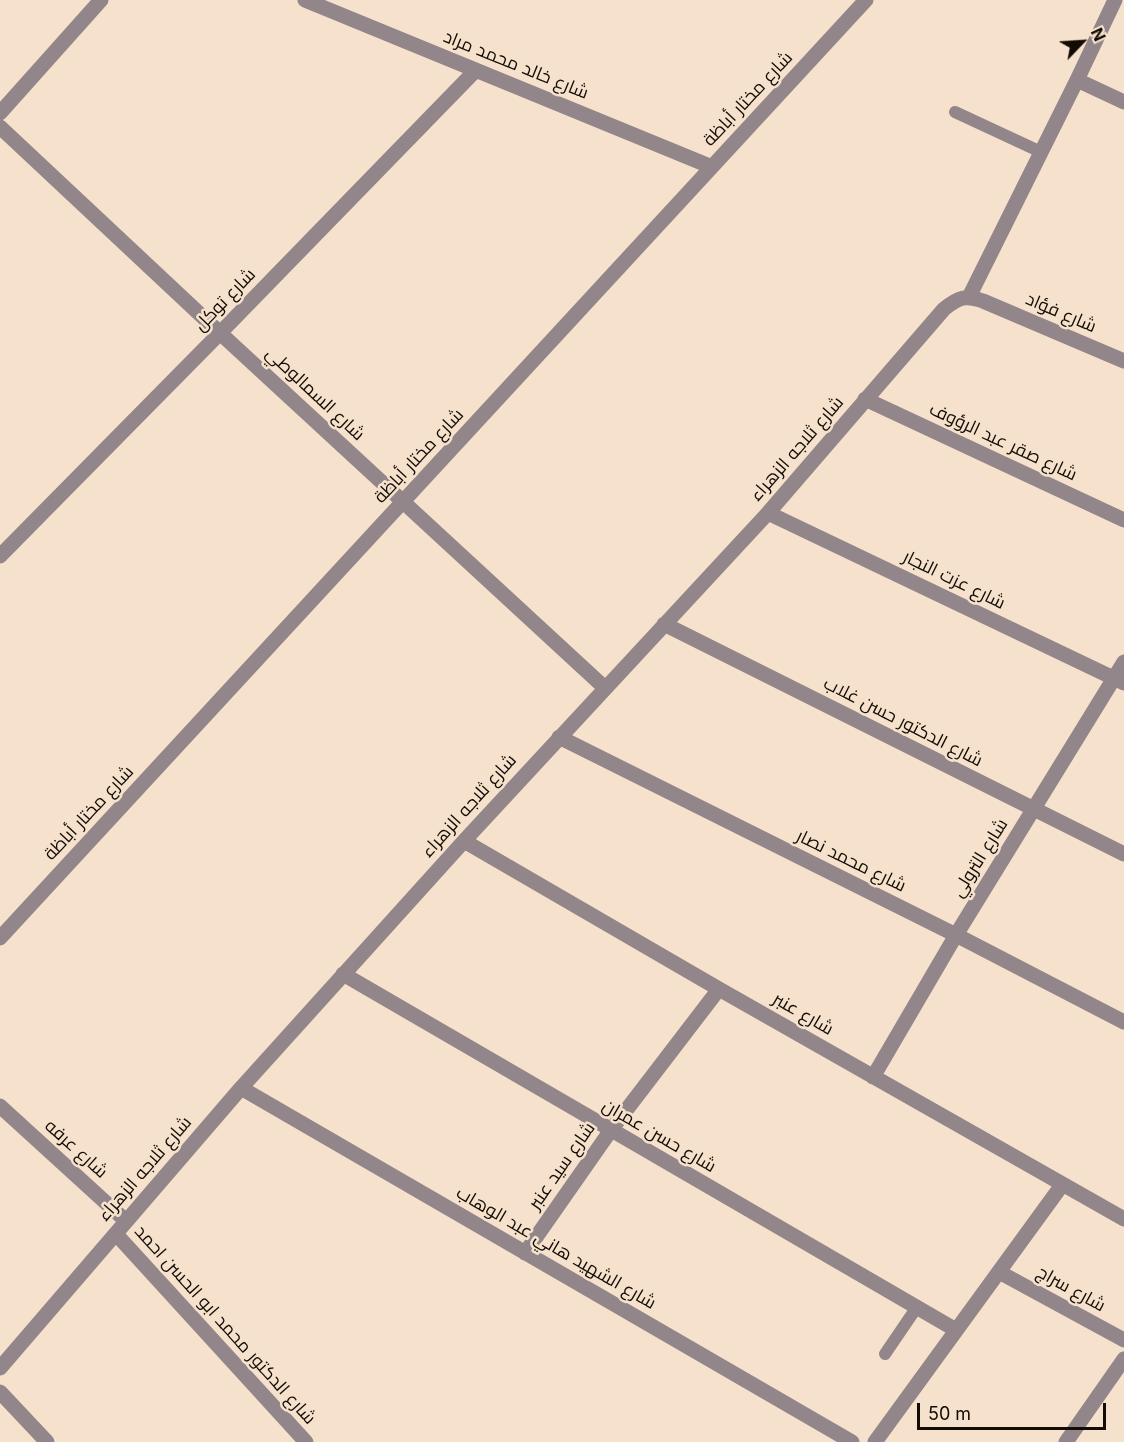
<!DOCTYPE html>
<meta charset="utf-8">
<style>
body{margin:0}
#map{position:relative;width:1124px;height:1442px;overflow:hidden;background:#f6e2cc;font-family:Inter,sans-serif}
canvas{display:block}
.north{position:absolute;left:1052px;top:12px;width:60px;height:60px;-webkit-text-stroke:4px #f6e2cc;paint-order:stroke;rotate:65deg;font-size:16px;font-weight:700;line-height:24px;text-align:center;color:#120c05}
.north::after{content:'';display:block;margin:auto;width:21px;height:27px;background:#120c05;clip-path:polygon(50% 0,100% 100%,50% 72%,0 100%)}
.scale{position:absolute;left:917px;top:1403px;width:189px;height:27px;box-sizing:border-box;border:3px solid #120c05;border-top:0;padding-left:8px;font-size:18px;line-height:21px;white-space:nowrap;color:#120c05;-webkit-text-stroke:4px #f6e2cc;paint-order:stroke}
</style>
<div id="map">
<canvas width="1124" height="1442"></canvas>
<div class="north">N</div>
<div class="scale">50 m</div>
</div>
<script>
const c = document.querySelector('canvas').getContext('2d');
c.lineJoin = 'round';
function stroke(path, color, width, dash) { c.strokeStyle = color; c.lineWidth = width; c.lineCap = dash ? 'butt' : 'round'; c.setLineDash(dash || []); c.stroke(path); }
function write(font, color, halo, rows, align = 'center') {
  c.font = font + ' Inter,Cairo,sans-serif'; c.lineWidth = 5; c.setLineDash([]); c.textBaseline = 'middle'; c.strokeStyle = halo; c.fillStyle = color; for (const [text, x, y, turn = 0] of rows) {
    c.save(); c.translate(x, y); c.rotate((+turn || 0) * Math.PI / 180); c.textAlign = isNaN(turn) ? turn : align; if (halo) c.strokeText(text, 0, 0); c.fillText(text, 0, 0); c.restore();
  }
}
stroke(new Path2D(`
 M955,112L1041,152
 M885,1354L917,1307`), '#93868b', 12);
stroke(new Path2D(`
 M305,0L712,167
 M1077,80L1124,102
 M0,113L101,0
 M0,127L220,333L605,688
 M969,297L1077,80L1115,0
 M865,399L1124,520
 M768,513L1124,683
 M0,556L220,333L476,70
 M664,624L1124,854
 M559,737L956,935L1124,1022
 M464,841L719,989L1124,1219
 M0,938L866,0
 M343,974L956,1330
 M873,1077L956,935L1124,662
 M241,1088L852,1442
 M0,1106L126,1221
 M116,1234L306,1442
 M525,1253L611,1130L719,989
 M999,1272L1124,1340
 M0,1368L241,1088L464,841L768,513L944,309C959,297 965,295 983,301L1124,361
 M0,1392L47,1442
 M875,1442L1062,1185
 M1066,1442L1124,1359`), '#93868b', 15);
write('18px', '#120c05', '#f6e2cc', [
 ["شارع خالد محمد مراد",516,65,22],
 ["شارع مختار أباظة",748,99,-47],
 ["شارع توكل",225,300,-46],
 ["شارع فؤاد",1061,313,23],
 ["شارع السمالوطي",315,394,43],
 ["شارع صقر عبد الرؤوف",1003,442,25],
 ["شارع ثلاجه الزهراء",797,449,-49],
 ["شارع مختار أباظة",419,456,-47],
 ["شارع عزت النجار",954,580,26],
 ["شارع الدكتور حسن غلاب",903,722,27],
 ["شارع ثلاجه الزهراء",469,806,-48],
 ["شارع مختار أباظة",89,813,-47],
 ["شارع الترولي",980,858,-58],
 ["شارع محمد نصار",851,861,26],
 ["شارع عنبر",803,1014,30],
 ["شارع حسن عمران",659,1136,30],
 ["شارع عرفه",76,1149,42],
 ["شارع سيد عنبر",562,1166,-55],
 ["شارع ثلاجه الزهراء",145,1169,-49],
 ["شارع الشهيد هاني عبد الوهاب",556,1248,30],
 ["شارع سراج",1071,1289,29],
 ["شارع الدكتور محمد ابو الحسن احمد",225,1325,48]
]);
</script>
